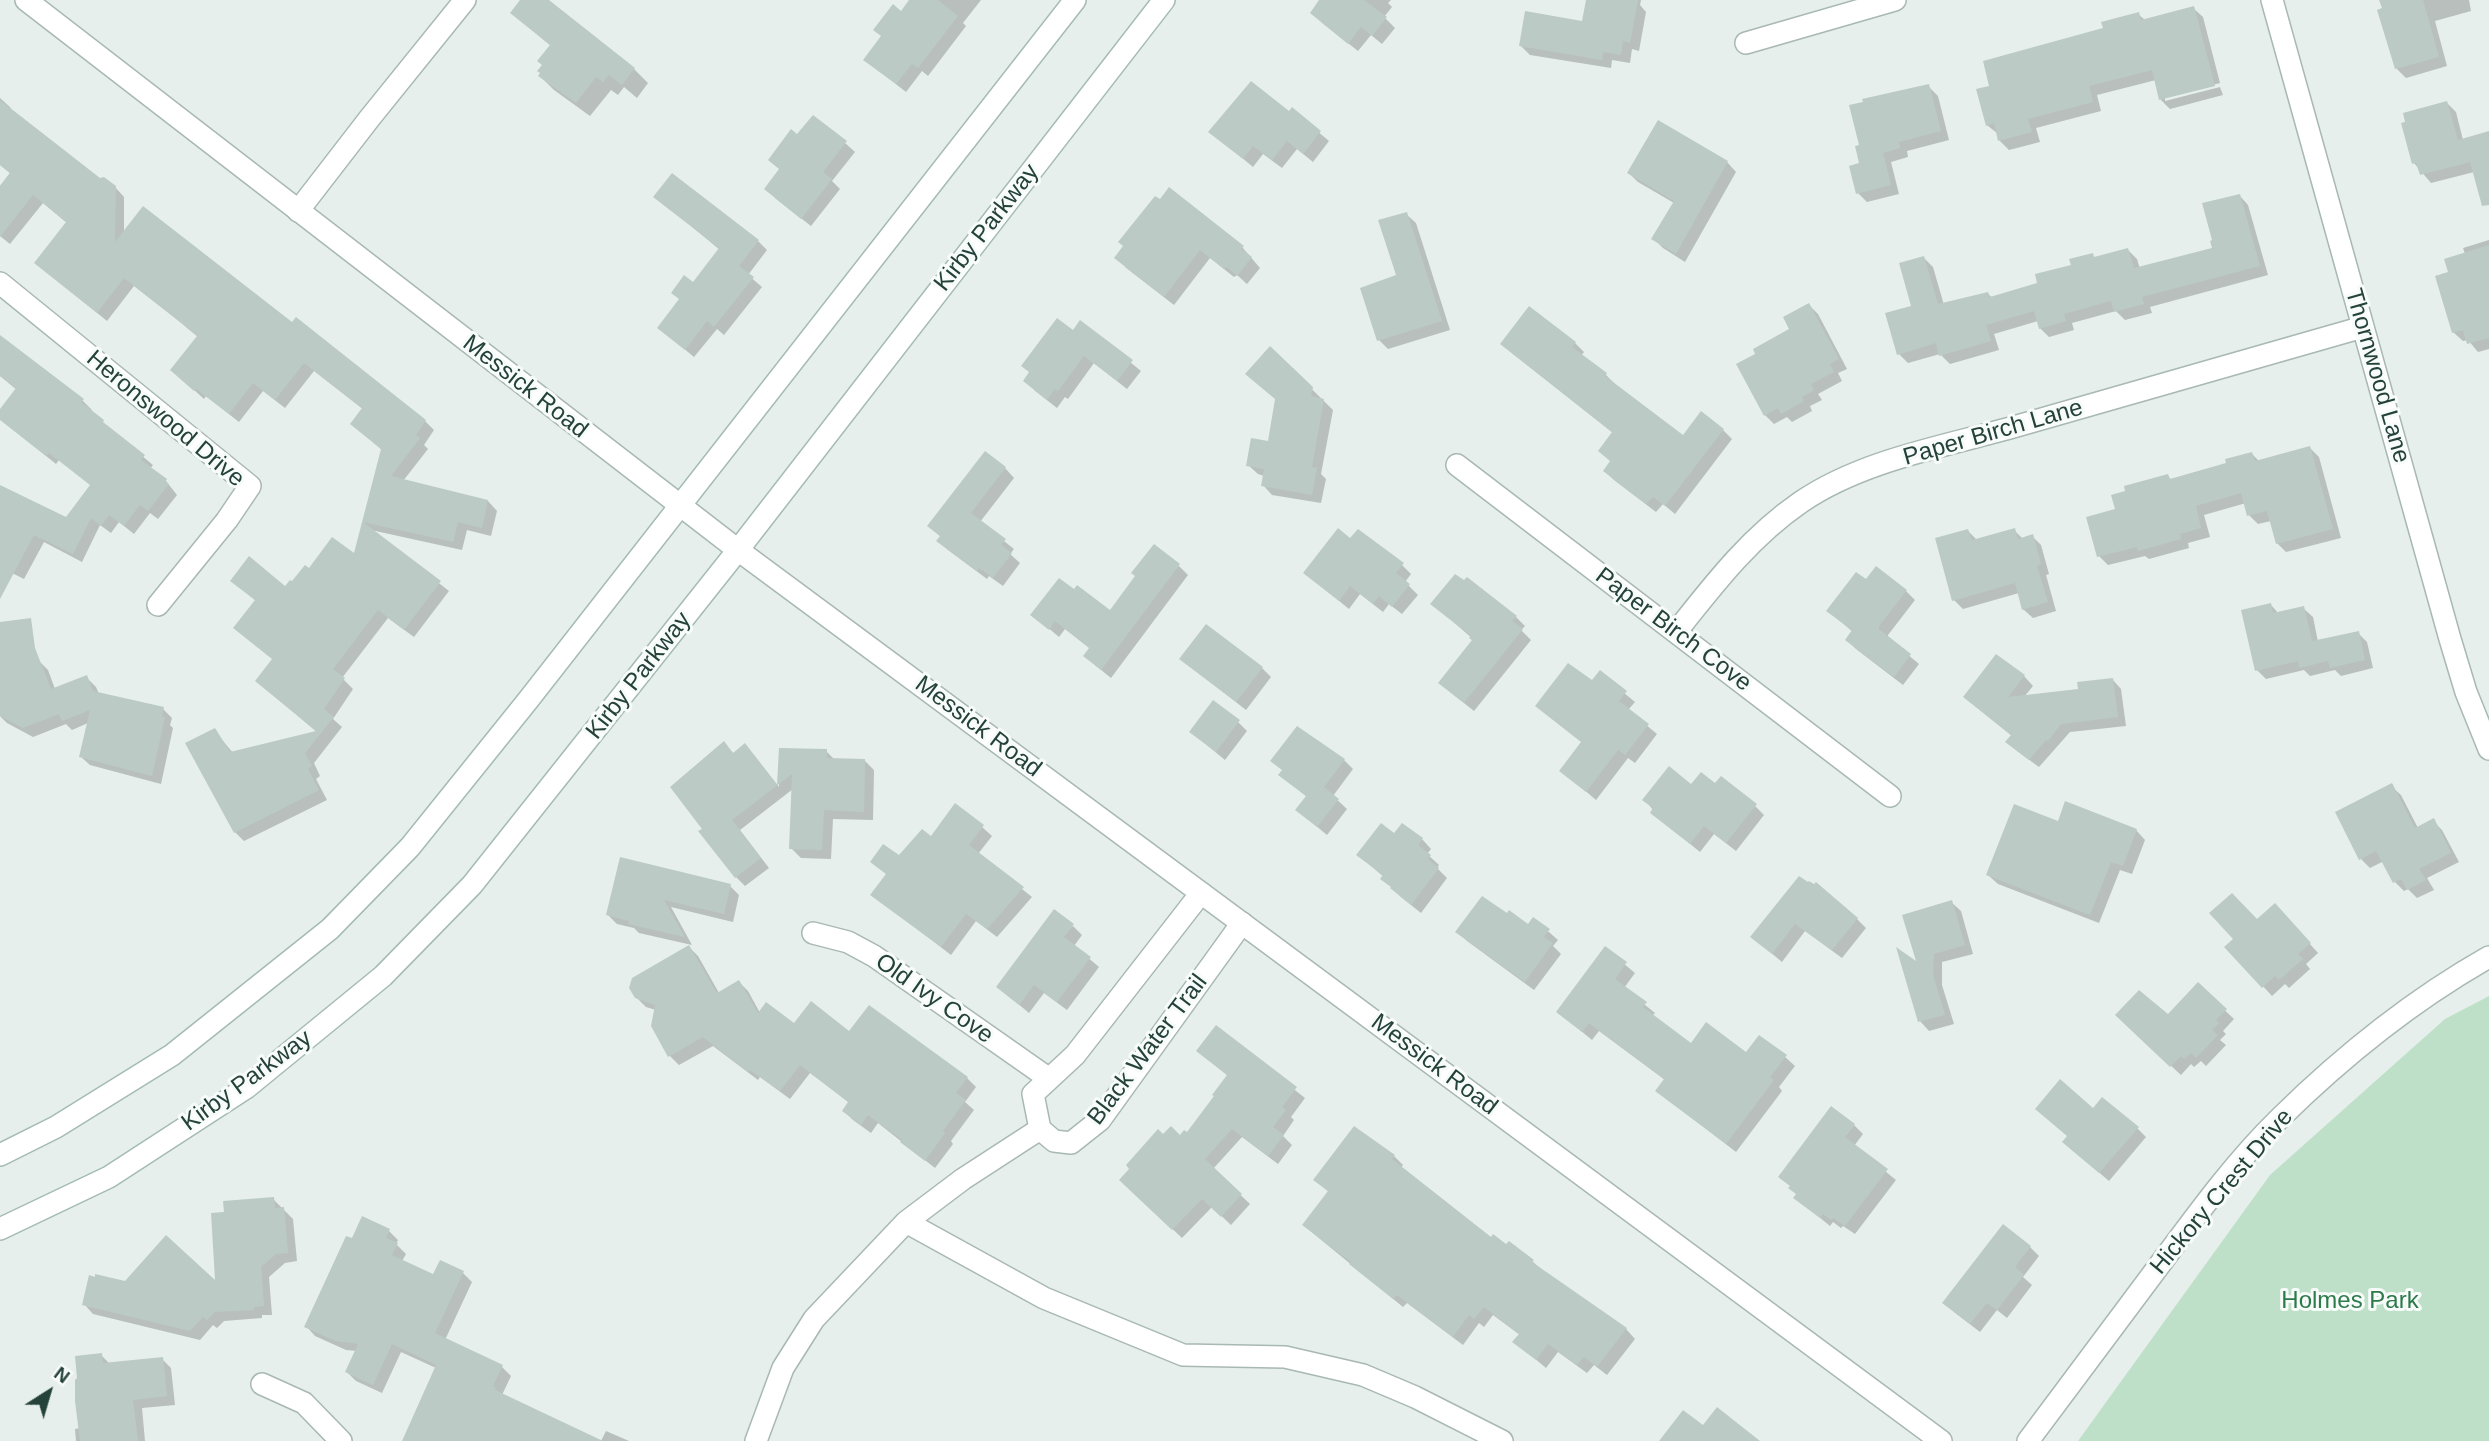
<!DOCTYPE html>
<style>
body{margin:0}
#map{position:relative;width:2489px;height:1441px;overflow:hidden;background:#e6efeb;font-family:Helvetica,sans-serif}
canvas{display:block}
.north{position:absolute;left:14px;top:1357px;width:70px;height:70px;-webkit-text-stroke:5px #f7fbf9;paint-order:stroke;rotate:37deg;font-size:19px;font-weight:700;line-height:28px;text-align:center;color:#24423a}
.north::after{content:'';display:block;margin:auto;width:24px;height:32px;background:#24423a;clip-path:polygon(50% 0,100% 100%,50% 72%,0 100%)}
</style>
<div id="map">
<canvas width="2489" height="1441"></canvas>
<div class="north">N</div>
</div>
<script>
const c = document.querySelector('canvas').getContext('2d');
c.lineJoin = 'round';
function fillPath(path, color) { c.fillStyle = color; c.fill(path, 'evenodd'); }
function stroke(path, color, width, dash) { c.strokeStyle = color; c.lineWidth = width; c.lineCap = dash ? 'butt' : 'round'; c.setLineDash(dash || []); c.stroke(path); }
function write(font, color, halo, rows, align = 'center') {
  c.font = font + ' Helvetica,sans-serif'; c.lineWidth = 6; c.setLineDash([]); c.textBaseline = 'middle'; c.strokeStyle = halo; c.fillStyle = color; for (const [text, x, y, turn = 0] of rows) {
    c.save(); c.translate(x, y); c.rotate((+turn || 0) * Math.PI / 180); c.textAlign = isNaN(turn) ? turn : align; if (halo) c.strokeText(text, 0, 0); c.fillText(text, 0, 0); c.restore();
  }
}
fillPath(new Path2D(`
 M2489,996V1441H2078L2270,1175L2445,1019Z`), '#bfe0c8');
fillPath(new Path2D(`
 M522,0H546L634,69L648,83L637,98L624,87L618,95L611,90L590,116L554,90L540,76L551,46L512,13Z
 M912,0H981L963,23L966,26L928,76L922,71L906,92L865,60Z
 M1322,0H1391L1388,3L1392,7L1384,17L1395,28L1382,44L1371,35L1358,51L1321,22Z
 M1588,0H1641L1640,5L1646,12L1639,51L1632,49L1630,63L1612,60L1611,68L1530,55L1521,46L1584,23Z
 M2381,0H2469L2471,11L2435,21L2447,66L2406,78L2396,68Z
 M2193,8L2203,17L2220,83L2165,97V101L2220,87L2223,95L2170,109L2161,100L2156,80L2097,95L2101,111L2036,128L2040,142L2009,150L2000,141L1998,134L1987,125L1992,87L2138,14L2145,20Z
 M1928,86L1938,96L1949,140L1907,151L1908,157L1891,162L1899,194L1867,202L1858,193L1861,164Z
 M0,98L11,108L9,110L99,180L115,187L124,197V233L292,324L425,421L434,430L424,445L428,449L403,481L488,501L497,511L491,536L467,530L462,550L371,530L449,591L414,637L388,618L342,678L353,689L333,719L342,727L314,763L320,776L316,779L327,800L244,841L235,832L214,730L233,753L318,733L257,681L274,660L235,628L256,601L232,581L286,588L309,570L355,556L382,450L352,424L364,410L314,371L285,408L263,391L239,422L206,396L204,399L182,379L198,337L180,322L134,286L107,321L36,263L67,223L43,203L10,244L0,236V186L10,173L0,165Z
 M2447,103L2456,112L2463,140L2489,133V173L2478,171L2431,183L2414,163L2407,123Z
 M1292,110L1329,141L1313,162L1297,149L1282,168L1263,154L1253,167L1211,132L1289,113Z
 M797,137L845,143L855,152L832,181L840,189L811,226L775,198L781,170Z
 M1727,162L1736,172L1685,262L1663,248L1654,239L1674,203L1638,182L1629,173Z
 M2239,195L2248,205L2268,275L2150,307L2152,313L2125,320L2116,311L2072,323L2074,330L2049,337L2040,328L2038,321L1994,334L1999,350L1950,364L1940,354L1908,363L1899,354L1913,307L1924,258L1933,267L1944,305L1988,294L1993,298L2039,284L2092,255L2096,259L2128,250L2137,259L2140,269L2214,249Z
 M656,197L758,241L767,250L748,275L762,287L724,335L717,329L694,357L659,328L720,250Z
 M1406,214L1416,223L1450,330L1388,349L1379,340L1398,276Z
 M2489,240V349L2478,352L2468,340L2463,341L2453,332L2450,274L2465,254L2463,248Z
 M1125,246L1242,247L1260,268L1247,284L1237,275L1234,277L1210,258L1174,305L1125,267Z
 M1809,305L1818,314L1847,369L1838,373L1842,381L1818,394L1822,400L1810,406L1812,411L1792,422L1787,417L1774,424L1765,415L1757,354L1792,330Z
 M1081,322L1141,371L1127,389L1094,363L1068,399L1065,397L1057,408L1034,390Z
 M0,337L83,401L92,410L90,412L112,431L153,465L150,469L166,481L177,495L158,519L150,513L134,534L119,522L111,533L100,525L82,562L44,542L24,579L0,567V486L66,520L92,486L59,460L56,464L0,419V412L17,390L0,376Z
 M1575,343L1584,352L1581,356L1606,375L1615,384L1614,385L1683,437L1723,430L1732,439L1675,514L1663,504L1656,512L1614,480L1605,471L1612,462L1613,433L1512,353Z
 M1270,348L1333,410L1321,474L1326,479L1321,503L1272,495L1263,485L1264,476L1258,474L1248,465L1269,443L1277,400Z
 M2310,448L2319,457L2341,538L2286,552L2277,543L2271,521L2258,524L2249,515L2246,503L2204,515L2210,537L2188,543L2189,548L2149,559L2145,556L2108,565L2099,556L2117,510L2167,476L2172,480L2228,464L2252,454L2259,461Z
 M1005,468L1014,478L980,522L1014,549L1010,554L1020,563L1003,586L989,576L987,579L948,550L938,541L941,537L929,526Z
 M2014,530L2023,539L2032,536L2041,545L2049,574L2046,575L2056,611L2033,618L2023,609L2019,593L1963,609L1954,600L1968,531L1977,540Z
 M1351,541L1402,565L1411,574L1405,582L1418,595L1402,614L1389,604L1383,612L1360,594L1349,609L1305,573Z
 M1179,566L1188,575L1111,678L1095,665L1091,649L1065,629L1059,637L1033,615L1075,592L1110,613Z
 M1867,582L1906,591L1915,600L1888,635V638L1919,664L1903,685L1856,649L1847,640L1853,632L1828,611Z
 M1433,604L1516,617L1525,626L1521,630L1531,640L1474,711L1450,692L1474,640Z
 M2271,605L2279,614L2303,608L2313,617L2318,642L2358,633L2367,642L2373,668L2341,676L2335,670L2310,676L2304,670L2266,679L2257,670Z
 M1181,659L1262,668L1271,677L1246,710Z
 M39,661L48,670L55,689L86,677L96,687L99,694L163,709L172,718L170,725L173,728L161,784L90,765L80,756L88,723L72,730L66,724L33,737L7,723L0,716V676Z
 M1600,673L1635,702L1628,710L1657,734L1635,763L1628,758L1596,800L1561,770L1582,743L1592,683Z
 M2024,676L2033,686L2024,697L2080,690L2112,679L2121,689L2126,726L2070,732L2039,767L2017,751L2012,736L1975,706Z
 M1238,722L1247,731L1225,760L1191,732Z
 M724,743L734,754L754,755L779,787L780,749L826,751L835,760L865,761L874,770L873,820L833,819L831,859L801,858L791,848L793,789L740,830L769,868L745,886L736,877L704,829Z
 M1344,760L1353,769L1333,796L1347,809L1327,835L1297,810L1307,797L1281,775Z
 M1692,786H1715L1755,806L1764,815L1736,851L1714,834L1700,852L1662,821L1645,800Z
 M2391,786L2401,795L2418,828L2433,821L2442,830L2459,862L2427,878L2434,890L2417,898L2408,889L2404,891L2395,882L2384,861L2370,868L2361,859Z
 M2059,823L2136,830L2145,840L2132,874L2120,870L2099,923L1998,884L1988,875Z
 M982,827L992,836L978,854L1032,897L997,937L976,921L951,955L873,895L899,858L931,838Z
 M1395,835L1422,839L1431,849L1427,854L1439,865L1437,868L1447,878L1421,913L1401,897L1383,878L1384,877L1358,855Z
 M621,859L730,886L739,895L733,922L671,907L692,945L639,933L634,928L617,924L608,915Z
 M1800,878L1857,919L1866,928L1842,958L1805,931L1782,962L1752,937Z
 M1951,902L1961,911L1973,954L1942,962V985L1954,1024L1929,1031L1920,1021L1919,966Z
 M2284,915L2318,953L2306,964L2310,969L2289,988L2285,984L2272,996L2227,947L2257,921Z
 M1534,919L1558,940L1553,946L1561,954L1534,990L1467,941L1458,932L1528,927Z
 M1073,926L1082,935L1074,946L1099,967L1067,1010L1044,993L1029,1013L998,987Z
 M689,947L698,956L719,993L739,982L748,991L760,1013L795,1025L849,1033L869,1007L967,1078L976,1087L965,1102L974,1110L951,1141L953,1144L935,1168L878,1123L871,1133L853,1120L844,1111L850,1103L810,1073L790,1099L760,1077L758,1080L713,1046L679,1065L670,1056L656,1010L646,1007L636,997Z
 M1605,948L1635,973L1624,988L1655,1013L1652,1016L1691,1045L1747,1055L1785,1057L1795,1066L1779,1087L1782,1091L1736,1152L1657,1091L1665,1080L1599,1031L1592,1040L1558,1012Z
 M2198,985L2234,1019L2223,1031L2226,1034L2220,1040L2226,1045L2206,1066L2201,1061L2194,1067L2191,1064L2181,1075L2126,1024L2168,1016Z
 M1216,1028L1305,1098L1291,1117L1294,1120L1283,1136L1292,1145L1278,1164L1242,1137L1213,1169L1250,1204L1231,1225L1212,1207L1182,1238L1130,1189L1163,1137H1180L1187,1135L1228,1076L1198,1051Z
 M2093,1110L2137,1128L2146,1137L2109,1181L2074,1151Z
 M1854,1125L1863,1134L1854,1146L1896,1180L1855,1234L1843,1226L1841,1228L1833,1222L1830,1226L1796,1198Z
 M1354,1128L1394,1156L1403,1165L1401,1168L1491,1239L1532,1261L1542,1270L1626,1329L1635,1339L1607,1375L1594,1365L1587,1373L1558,1352L1546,1368L1515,1342L1520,1335L1493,1315L1484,1327L1479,1323L1463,1345L1407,1303L1403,1307L1314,1234L1305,1225L1329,1192L1315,1180Z
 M273,1199L293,1219L297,1261L285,1263L269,1277L272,1315H262V1318L224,1321L217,1328L213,1325L200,1340L93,1314L84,1304L126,1283L217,1284L226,1214Z
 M389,1231L398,1240L396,1244L406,1254L402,1261L434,1276L463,1273L472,1282L445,1340L502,1367L511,1376L502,1395L599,1441H404L436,1368L401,1352L382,1393L356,1381L347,1372L357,1351L346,1350L315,1336L306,1326L353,1241Z
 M2030,1247L2039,1256L2023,1277L2032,1285L2007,1318L1997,1310L1980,1332L1954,1312Z
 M101,1355L110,1364L162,1359L171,1368L175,1405L142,1408L145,1441H76L75,1429L80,1428Z
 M606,1431L629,1441H601Z`), '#0003');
fillPath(new Path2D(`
 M520,0H549L635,68L622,85L609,75L603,82L596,77L576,103L538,76L540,73L537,71L542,65L537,61L550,45L510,13Z
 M909,0H938L958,16L918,68L912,64L896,84L863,60L881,36L873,30L893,4L901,11Z
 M1319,0H1364L1387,17L1372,36L1361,27L1348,44L1310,13Z
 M1586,0H1638L1630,43L1623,41L1621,55L1603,52L1602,60L1519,46L1525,11L1582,21Z
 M2379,0H2423L2439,57L2395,69L2377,10L2382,8Z
 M2194,6L2215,86L2159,100L2152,70L2089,86L2093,102L2028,119L2032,132L1998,141L1994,123L1986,126L1976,89L1989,86L1983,61L2103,28L2101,22L2139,12L2141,20Z
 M1251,81L1289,111L1292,107L1321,131L1303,154L1287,141L1272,160L1253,146L1243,159L1208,132Z
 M1929,84L1941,131L1899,142L1900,148L1883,153L1891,185L1856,194L1849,166L1859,163L1855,146L1859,145L1849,105L1863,102L1862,99Z
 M0,100L100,178L104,177L116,186L115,242L143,206L292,322L296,317L426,420L416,435L420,438L391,476L488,500L482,528L458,522L453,542L363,522L441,581L404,630L378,610L333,669L345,678L324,709L334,717L305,753L312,766L308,769L319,790L234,833L185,743L215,728L230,752L316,731L255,681L272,659L233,628L255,600L230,581L249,556L285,586L290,580L292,581L305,565L309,568L332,537L354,553L381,449L350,424L362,408L304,363L275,400L253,383L229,414L196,389L194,391L170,370L197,336L169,313L124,278L97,313L34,263L66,222L33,195L0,237V186L10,173L0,165Z
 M2447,101L2458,140L2489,131V205L2482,206L2470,162L2420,175L2416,163L2412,164L2401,123L2405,122L2403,113Z
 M813,115L847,141L823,172L832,179L801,219L764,189L779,169L768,160L791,129L797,134Z
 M1658,120L1728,161L1676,254L1651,239L1674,201L1627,173Z
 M672,173L759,240L739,266L754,277L714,327L707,321L685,350L657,328L679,299L671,293L684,275L693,282L719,248L653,197Z
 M1169,187L1244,246L1241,249L1252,257L1237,276L1227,267L1224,269L1200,250L1164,297L1114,258L1123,246L1118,242L1155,196L1160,199Z
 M2240,194L2260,266L2142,297L2144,304L2114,312L2111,301L2064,314L2066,321L2039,329L2034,311L1986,325L1991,341L1939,356L1936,343L1897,355L1885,313L1911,306L1899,263L1924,256L1938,304L1988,292L1990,297L2037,283L2035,274L2071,265L2069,259L2093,253L2094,257L2128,248L2134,268L2212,248L2210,241L2212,240L2202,203Z
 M1407,212L1442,321L1377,341L1360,288L1396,275L1378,220Z
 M2489,245V338L2467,344L2463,330L2452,333L2435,276L2448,272L2444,259Z
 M1809,303L1839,359L1830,364L1834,372L1811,384L1814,390L1802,397L1804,401L1781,414L1778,408L1764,416L1736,364L1755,354L1753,349L1789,329L1783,317Z
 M1529,306L1576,342L1572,347L1607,373L1605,376L1683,435L1701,411L1724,429L1665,506L1653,497L1646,504L1603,471L1610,461L1598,451L1612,432L1500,344Z
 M1057,318L1073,330L1080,320L1133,360L1117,381L1084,356L1058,391L1055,389L1047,400L1023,381L1029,372L1021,366Z
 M0,335L84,399L81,402L104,420L103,422L145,455L141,460L167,479L165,482L169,484L148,511L140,505L124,526L109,515L101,526L91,518L73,554L34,535L0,599V485L66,517L90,485L49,453L46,456L0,420V409L16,388L0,376Z
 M1270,346L1313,387L1311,396L1324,399L1312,467L1317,468L1312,495L1261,486L1264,469L1246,466L1251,438L1268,441L1275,399L1245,374Z
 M2310,446L2333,529L2276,544L2267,511L2247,516L2241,493L2196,506L2201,528L2180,534L2181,539L2138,551L2137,547L2097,557L2086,517L2115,509L2111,495L2125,491L2124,486L2168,474L2170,479L2226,463L2225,459L2252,452L2255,461Z
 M985,451L1006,467L971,513L1006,539L1001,545L1012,553L993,578L979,568L977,571L936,541L940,536L927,526Z
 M1338,528L1350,538L1358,529L1404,563L1396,573L1410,584L1392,607L1379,596L1373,604L1350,586L1339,601L1303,573Z
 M2015,528L2018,539L2033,534L2041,564L2037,566L2048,602L2022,610L2015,583L1952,601L1935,538L1968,529L1972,540Z
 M1154,544L1180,564L1101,670L1083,656L1089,648L1055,621L1049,630L1030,615L1059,578L1074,589L1077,585L1110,610L1135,576L1131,573Z
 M1876,566L1907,590L1879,626V629L1911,654L1894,677L1845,640L1852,630L1826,611L1856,572L1866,579Z
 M1455,574L1464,580L1467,577L1517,616L1512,621L1523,629L1464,703L1438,683L1472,640L1469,638L1471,636L1430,604Z
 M2271,603L2273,613L2304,606L2312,641L2359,631L2365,660L2330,668L2328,661L2299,668L2298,661L2255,671L2241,610Z
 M31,618L35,648L51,689L87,675L93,691L164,707L162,717H165L152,776L79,757L90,710L62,721L59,714L23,728L0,716V622Z
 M1206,624L1263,667L1236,702L1179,659Z
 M1996,654L2025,675L2008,697L2078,689L2077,682L2113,678L2118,717L2061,724L2048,741L2046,740L2029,760L2005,742L2011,735L1963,697Z
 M1568,663L1592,680L1600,670L1627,691L1619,701L1649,724L1625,755L1618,750L1586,792L1559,771L1581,742L1535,706Z
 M1213,700L1240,720L1216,752L1189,732Z
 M1297,726L1345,759L1324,787L1339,799L1317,827L1295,810L1306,796L1278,775L1282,770L1270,761Z
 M724,741L733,753L745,743L777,785L779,748L827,749V758L865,759L864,812L824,810L822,850L789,849L792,774L732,820L761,858L735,878L698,831L702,829L670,787Z
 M1669,766L1691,784L1701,772L1715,783L1721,776L1757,804L1726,843L1704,826L1690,844L1650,813L1653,808L1642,800Z
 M2392,783L2415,828L2434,818L2451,853L2419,869L2426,880L2407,890L2401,879L2393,883L2376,851L2359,860L2335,812Z
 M2065,801L2137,829L2123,866L2111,862L2090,915L1986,875L2014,804L2058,821Z
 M955,803L984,825L969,845L1024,887L987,929L966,914L941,947L870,895L886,874L870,862L883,844L899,855L922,829L931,836Z
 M1381,823L1394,833L1402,823L1423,838L1418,845L1431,855L1428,859L1439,868L1411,905L1390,888L1391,887L1380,879L1383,875L1356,855Z
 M620,857L731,884L724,914L664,900L685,937L628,924L629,921L606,915Z
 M1799,876L1808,882L1809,881L1814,884L1816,882L1858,918L1832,950L1795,924L1772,954L1750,937Z
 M2232,893L2257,919L2275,903L2311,943L2298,954L2303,959L2279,980L2275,976L2262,988L2224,947L2233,939L2209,913Z
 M1482,896L1507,913L1509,910L1528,924L1533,917L1550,929L1544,937L1553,943L1525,982L1455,932Z
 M1952,900L1965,945L1934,954L1933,975L1945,1015L1918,1022L1896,947L1916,961L1902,915Z
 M1054,909L1074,924L1064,937L1091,957L1057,1002L1034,985L1019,1005L996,987Z
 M689,945L717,993L739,980L758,1013L766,1002L794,1023L811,1001L849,1031L869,1005L968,1077L956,1093L966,1100L943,1131L945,1133L925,1161L900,1142L902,1140L868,1115L861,1125L842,1111L848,1102L800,1065L780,1091L750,1070L748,1072L703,1037L668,1057L651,1026L655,1005L635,998L629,988L632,978Z
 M1605,946L1627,962L1615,979L1647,1002L1643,1007L1691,1043L1706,1022L1746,1052L1759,1035L1787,1055L1770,1077L1774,1080L1726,1144L1655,1091L1664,1079L1589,1023L1582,1032L1556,1012Z
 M2198,982L2227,1009L2216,1020L2219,1023L2212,1030L2218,1035L2196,1058L2191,1053L2184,1059L2181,1056L2170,1067L2115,1015L2139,990L2168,1014Z
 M1216,1025L1297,1087L1282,1107L1286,1110L1273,1127L1284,1135L1268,1156L1232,1129L1205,1159L1242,1194L1221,1217L1202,1199L1172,1230L1119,1180L1129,1169L1126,1165L1158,1129L1163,1134L1171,1126L1180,1135L1184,1130L1187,1132L1214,1096L1212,1095L1227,1075L1196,1051Z
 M2060,1079L2093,1108L2102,1097L2139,1127L2099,1173L2062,1142L2067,1136L2035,1109Z
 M1831,1106L1855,1124L1845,1137L1888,1169L1845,1226L1833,1218L1831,1220L1823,1214L1820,1218L1793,1198L1796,1194L1788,1188L1790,1186L1778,1177Z
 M1354,1126L1395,1155L1392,1159L1491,1237L1493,1234L1506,1244L1509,1241L1534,1260L1532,1262L1627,1328L1597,1367L1584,1357L1577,1365L1548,1344L1536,1360L1512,1342L1519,1334L1484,1307L1474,1319L1469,1315L1453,1337L1397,1295L1393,1299L1349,1264L1351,1262L1302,1225L1328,1191L1313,1180Z
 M274,1197L275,1208L284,1207L288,1253L276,1254L261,1267L264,1306L254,1307V1310L215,1312L207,1320L203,1317L190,1331L82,1305L89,1275L95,1277V1274L125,1281L166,1235L215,1280L211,1213L224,1212L223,1201Z
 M362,1216L390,1229L386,1238L398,1243L392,1255L433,1274L440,1260L464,1271L435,1333L503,1365L493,1386L496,1388L495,1390L603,1441H402L436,1365L392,1344L373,1385L345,1372L358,1344L336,1341L304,1327L346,1236L352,1238Z
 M2003,1224L2031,1246L2015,1267L2024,1275L1997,1310L1987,1303L1970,1324L1942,1303Z
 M102,1353L103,1363L163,1357L167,1396L133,1400L138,1441H80L75,1401V1380L77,1378L75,1356Z
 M1717,1407L1760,1441H1659L1683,1410L1703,1425Z`), '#bbcac4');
const minor = new Path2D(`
 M2272,0L2450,639L2466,692L2489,749
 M1746,43L1895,0
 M298,211L369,119L465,0
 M0,283L250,486L227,520L158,605
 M1457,465L1890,796
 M1676,632C1714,584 1750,537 1801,502C1861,461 1941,447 2010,428C2128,394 2245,361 2363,327
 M1201,893L1075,1055L1033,1094L1040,1129L1054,1141L1071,1143L1100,1120L1242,923
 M813,933L848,942L874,956L1048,1078
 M906,1222L1044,1298L1183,1355L1285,1357L1363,1375L1415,1397L1502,1441
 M262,1384L304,1403L341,1441
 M756,1441L783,1368L814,1319L906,1222L963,1179L1040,1129
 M2028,1441C2071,1383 2115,1325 2158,1267C2196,1216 2234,1163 2279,1119C2341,1058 2413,1000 2489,957`);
const tertiary = new Path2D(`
 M26,0L738,550L1941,1441`);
const secondary = new Path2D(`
 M0,1155L56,1127L172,1055L330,929L410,847L529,699L1075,0
 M0,1229L109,1177L246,1088L383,976L472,885L738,550L1164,0`);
stroke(minor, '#a8b8b2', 24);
stroke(tertiary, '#a8b8b2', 24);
stroke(secondary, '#a4bbb3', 24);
stroke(minor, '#fff', 21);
stroke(tertiary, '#fff', 21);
stroke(secondary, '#fff', 21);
write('24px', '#24423a', '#f7fbf9', [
 ["Kirby Parkway",987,228,-52],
 ["Thornwood Lane",2377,376,74],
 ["Messick Road",525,387,38],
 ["Heronswood Drive",165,419,40],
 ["Paper Birch Lane",1993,433,-16],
 ["Paper Birch Cove",1673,630,37],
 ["Kirby Parkway",639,676,-52],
 ["Messick Road",978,727,37],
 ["Old Ivy Cove",934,999,35],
 ["Black Water Trail",1148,1050,-53],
 ["Messick Road",1434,1065,37],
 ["Kirby Parkway",247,1081,-36],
 ["Hickory Crest Drive",2222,1192,-50]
]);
write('24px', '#2d7a4b', '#f7fbf9', [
 ["Holmes Park",2350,1301]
]);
</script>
